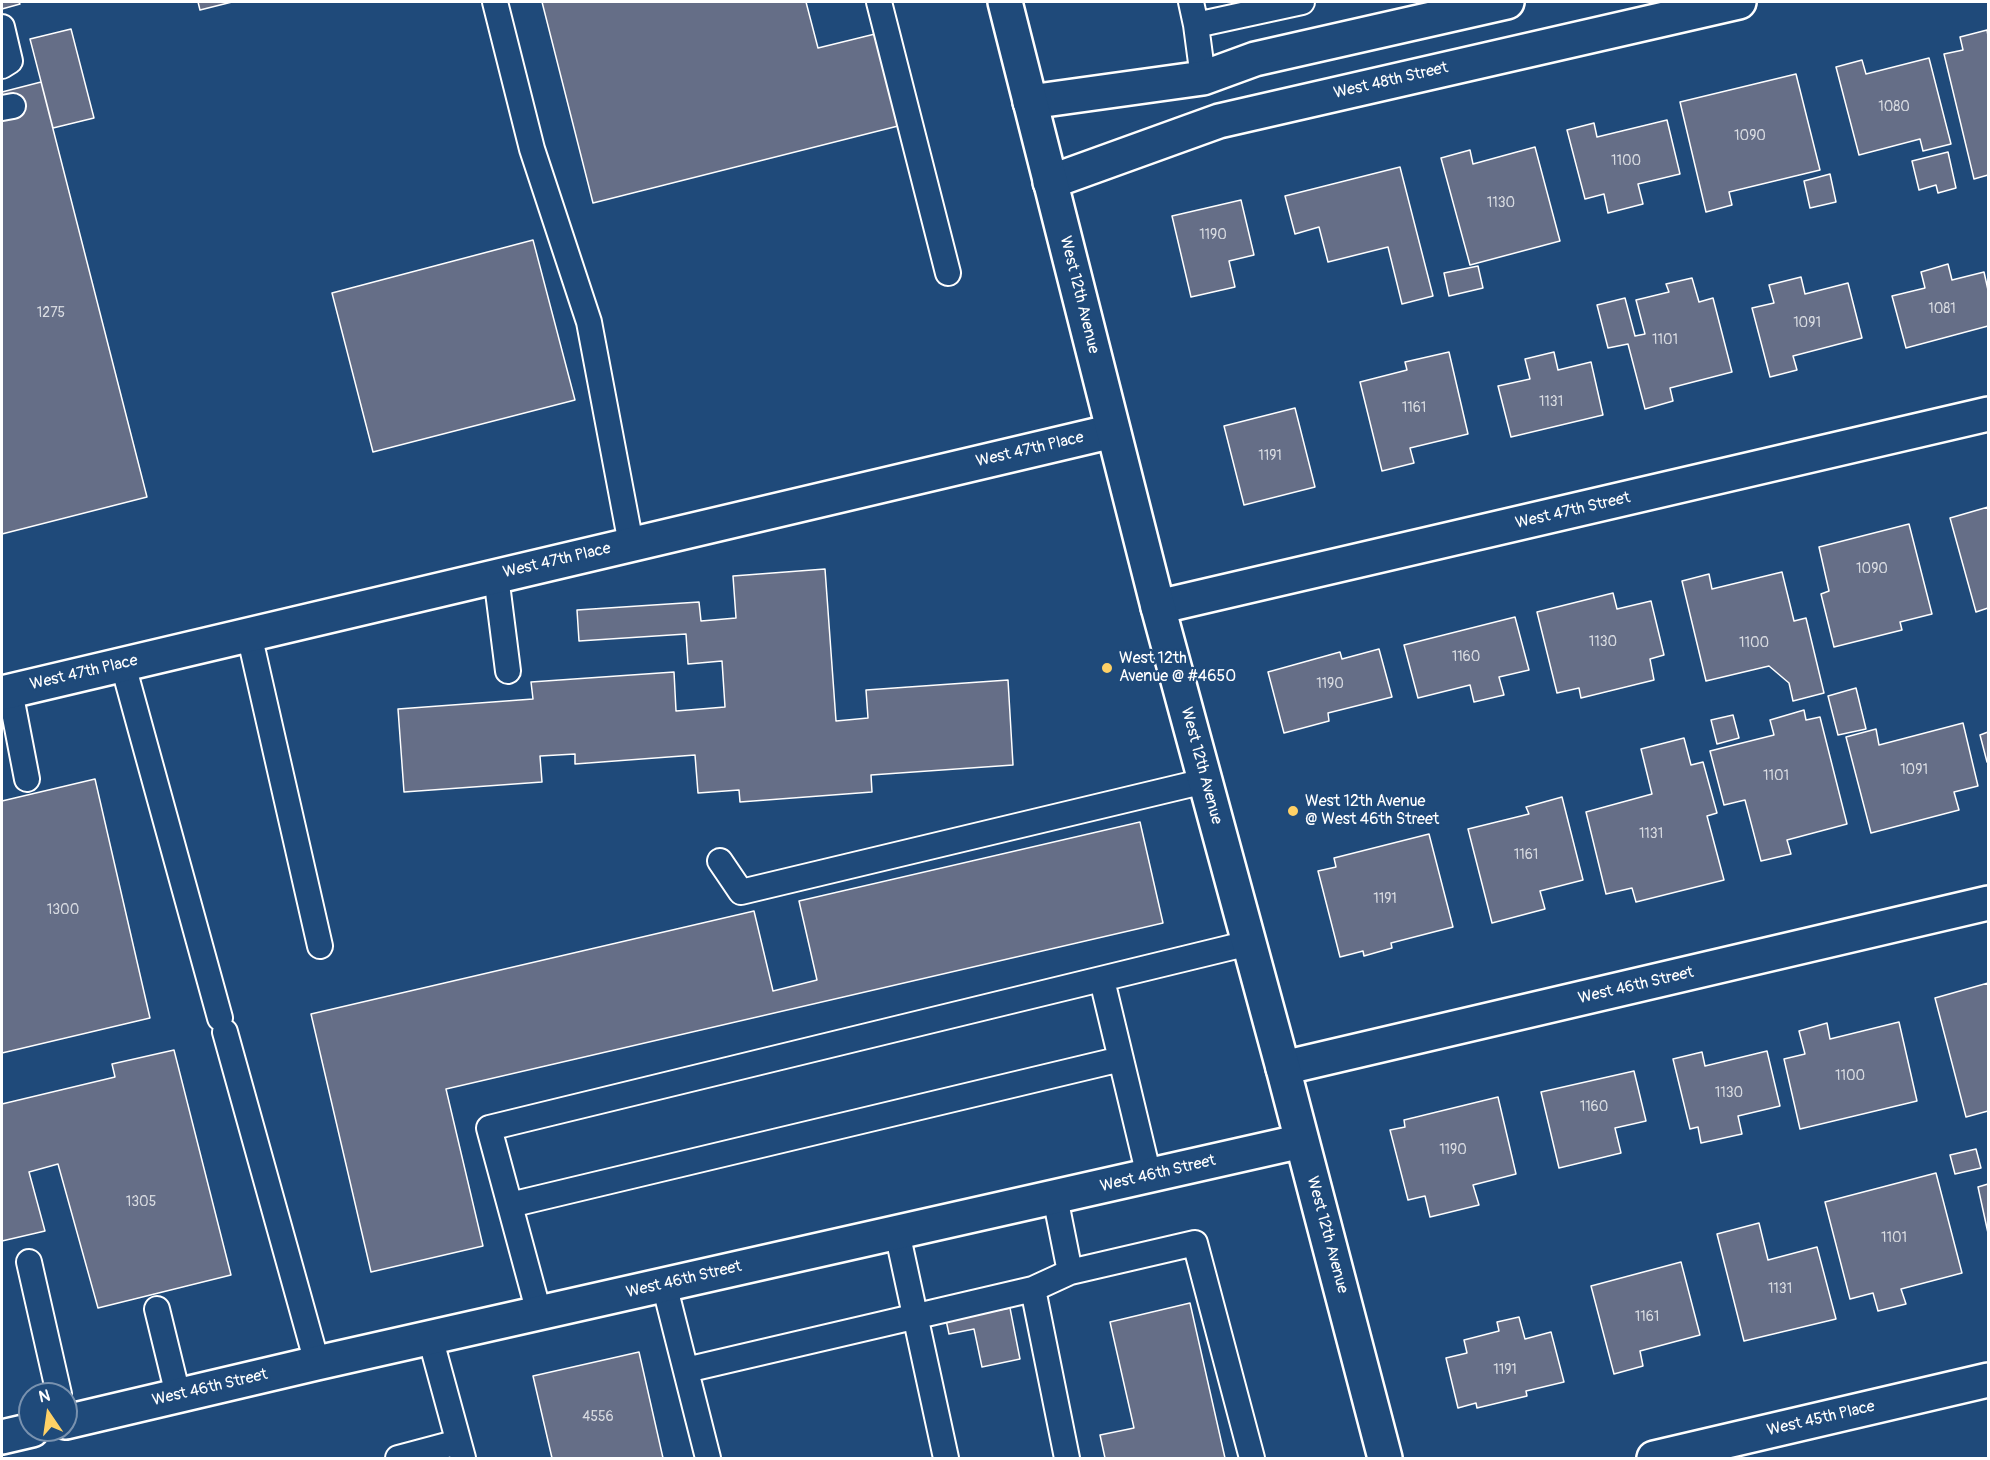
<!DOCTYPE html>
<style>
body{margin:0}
#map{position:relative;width:1990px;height:1460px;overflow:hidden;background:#1f4a7a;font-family:Pangolin,sans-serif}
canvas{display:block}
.frame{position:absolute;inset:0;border:3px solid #fff;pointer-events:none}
.north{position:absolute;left:18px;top:1382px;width:60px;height:60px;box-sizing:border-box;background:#1f4a7a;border:2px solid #7992af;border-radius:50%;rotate:347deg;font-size:16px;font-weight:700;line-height:24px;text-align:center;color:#fff}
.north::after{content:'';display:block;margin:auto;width:21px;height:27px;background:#ffd166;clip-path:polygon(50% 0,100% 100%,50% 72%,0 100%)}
</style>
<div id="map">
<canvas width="1990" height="1460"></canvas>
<div class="frame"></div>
<div class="north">N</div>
</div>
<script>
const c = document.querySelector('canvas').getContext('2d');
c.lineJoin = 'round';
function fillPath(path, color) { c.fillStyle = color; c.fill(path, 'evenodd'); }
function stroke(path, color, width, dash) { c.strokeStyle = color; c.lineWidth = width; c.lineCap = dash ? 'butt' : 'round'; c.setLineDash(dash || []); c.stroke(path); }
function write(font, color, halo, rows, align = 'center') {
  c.font = font + ' Pangolin,sans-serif'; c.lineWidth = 4.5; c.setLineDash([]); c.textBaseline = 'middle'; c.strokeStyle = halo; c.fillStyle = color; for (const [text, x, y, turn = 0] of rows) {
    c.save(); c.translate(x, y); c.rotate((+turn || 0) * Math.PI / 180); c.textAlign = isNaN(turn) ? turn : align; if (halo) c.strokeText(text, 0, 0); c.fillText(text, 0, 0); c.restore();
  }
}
const building = new Path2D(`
 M2,2H19L20,4L2,9Z
 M198,2H232L200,10Z
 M542,2H806L818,48L879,33L902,125L593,203Z
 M71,29L94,118L53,128L30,39Z
 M1987,30L1988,36V175L1974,179L1944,54L1963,50L1960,37Z
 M1929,58L1951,144L1923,151L1920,139L1859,155L1836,67L1862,60L1866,74Z
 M1796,74L1820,170L1729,192L1732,205L1706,212L1680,102Z
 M41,82L147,497L2,534V92Z
 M1667,120L1680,174L1638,184L1643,204L1608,213L1604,194L1585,199L1567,130L1594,123L1597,137Z
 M1535,147L1560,241L1470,265L1441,158L1470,150L1473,164Z
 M1948,152L1956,188L1938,193L1936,185L1919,190L1912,161Z
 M1400,167L1433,296L1402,304L1388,247L1328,262L1319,227L1295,234L1285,196Z
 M1830,174L1836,202L1810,208L1804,181Z
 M1241,200L1254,255L1229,261L1235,287L1191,297L1172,216Z
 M533,240L575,400L373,452L332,293Z
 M1948,264L1952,280L1984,272L1988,290V326L1906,348L1892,296L1925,288L1921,272Z
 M1478,266L1483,288L1449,296L1444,273Z
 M1801,277L1805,294L1848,283L1862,338L1793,356L1797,370L1770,377L1752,308L1774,303L1769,285Z
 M1692,278L1699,302L1713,298L1732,372L1670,388L1673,401L1645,409L1628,344L1608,348L1597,305L1625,298L1635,336L1645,334L1636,300L1669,292L1666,284Z
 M1449,352L1468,434L1410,448L1414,463L1382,471L1360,382L1407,370L1405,362Z
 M1554,352L1558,370L1591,362L1603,415L1511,437L1498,386L1530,379L1525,359Z
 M1295,408L1315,487L1244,505L1224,426Z
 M1988,507V608L1976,612L1950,518Z
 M1909,524L1932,614L1900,622L1902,630L1834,647L1821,594L1829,591L1819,547Z
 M825,569L836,721L868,718L866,690L1008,680L1013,765L871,775L872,792L740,802L739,790L698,793L695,755L575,764V754L540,756L542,782L404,792L398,709L533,699L531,682L674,672L676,711L725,707L722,661L688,664L686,634L579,641L577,610L699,602L701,621L736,618L733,576Z
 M1782,572L1794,621L1806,618L1824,693L1793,701L1789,683L1769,666L1706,681L1682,581L1709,574L1712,589Z
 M1613,593L1617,609L1651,601L1664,655L1650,659L1654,680L1581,698L1579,688L1557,693L1537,612Z
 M1515,617L1529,670L1499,677L1504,695L1474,702L1470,685L1418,698L1404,645Z
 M1379,649L1392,697L1328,713L1329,721L1284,733L1268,672L1340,652L1342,659Z
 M1856,688L1866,729L1838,735L1828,696Z
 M1804,710L1806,720L1820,717L1847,824L1787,840L1791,854L1761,861L1745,800L1724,805L1710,751L1774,735L1770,720Z
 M1733,715L1739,738L1717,744L1711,720Z
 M1963,723L1978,786L1954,792L1959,810L1871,833L1846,737L1876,729L1879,745Z
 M1988,732V762H1987L1980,735Z
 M1684,738L1691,765L1703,762L1717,813L1707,816L1724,880L1636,902L1632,888L1606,894L1586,812L1652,794L1641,749Z
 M95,779L150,1018L2,1053V801Z
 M1562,797L1583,880L1540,891L1545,909L1492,923L1468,829L1529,814L1526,807Z
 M1140,822L1163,923L446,1089L483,1246L371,1272L311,1014L754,911L773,991L817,980L799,901Z
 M1429,834L1453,927L1391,943L1392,948L1364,956L1363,951L1340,957L1318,871L1336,867L1334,858Z
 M1988,983V1111L1966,1117L1935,998Z
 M1899,1022L1917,1101L1800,1129L1784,1059L1805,1054L1799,1031L1827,1023L1830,1039Z
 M174,1050L231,1275L98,1308L58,1164L29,1172L45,1231L2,1241V1104L115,1077L112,1064Z
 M1767,1051L1780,1106L1738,1116L1742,1134L1701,1143L1698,1127L1690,1129L1673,1059L1702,1052L1705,1066Z
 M1634,1071L1646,1121L1615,1128L1621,1153L1559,1168L1541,1092Z
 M1498,1097L1516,1174L1473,1185L1479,1205L1430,1217L1425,1196L1408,1200L1390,1130L1405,1127L1404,1120Z
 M1976,1149L1981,1168L1955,1174L1950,1155Z
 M1936,1173L1962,1273L1901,1289L1906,1304L1878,1311L1873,1293L1850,1299L1825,1202Z
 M1988,1184V1233L1978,1187Z
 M1759,1223L1768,1260L1817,1247L1836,1319L1744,1341L1717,1234Z
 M1681,1262L1700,1335L1640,1351L1643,1366L1614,1374L1591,1286Z
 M1190,1303L1225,1458H1105L1100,1435L1134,1428L1110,1322Z
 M1010,1308L1020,1359L982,1367L974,1329L949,1334L946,1320Z
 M1519,1317L1525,1339L1551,1332L1564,1382L1526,1391L1527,1396L1477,1408L1476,1403L1458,1408L1446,1358L1467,1353L1464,1340L1499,1331L1497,1322Z
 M639,1352L663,1458H552L533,1376Z`);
fillPath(building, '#656e87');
stroke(building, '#fff', 1.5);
const lane = new Path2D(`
 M495,2L532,149L589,322L631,544
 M879,2L948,273
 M1191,2L1196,25L1203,78
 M1196,25L1302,2
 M2,27L10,61L2,66
 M2,108L13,106
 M496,576L508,671
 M249,634L320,946
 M123,665L220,1018
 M10,691L27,779
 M720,861L741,892L1205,781
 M1102,980L1149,1176
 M225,1032L317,1363
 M1055,1197L1070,1272L1195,1243L1252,1458
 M510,1205L1121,1059
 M897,1232L946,1458
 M29,1262L59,1394
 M664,1284L708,1458
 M157,1309L178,1395
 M539,1313L489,1128L1249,943
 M430,1337L463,1458
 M686,1370L1033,1289
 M398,1458L458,1442
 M1067,1458L1033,1289L1070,1272`);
const street = new Path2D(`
 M1030,102L1203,78L1255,59L1507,2
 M1050,182L1219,121L1739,2
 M1158,607L1988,414
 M2,693L1113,431
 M1283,1068L1988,903
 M1654,1458L1988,1380`);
const secondary = new Path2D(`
 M1005,2L1158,607L1283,1068L1385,1458
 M66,1422L317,1363L1302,1141
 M2,1437L32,1430`);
stroke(lane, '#fff', 28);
stroke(street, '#fff', 38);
stroke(secondary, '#fff', 38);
stroke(lane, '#1f4a7a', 24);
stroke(street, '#1f4a7a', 33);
stroke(secondary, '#1f4a7a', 33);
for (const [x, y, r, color] of [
 [1107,668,6,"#ffd166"],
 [1293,811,6,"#ffd166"]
]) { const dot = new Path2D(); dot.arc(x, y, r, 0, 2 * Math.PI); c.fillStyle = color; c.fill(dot); stroke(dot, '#1f4a7a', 2); }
write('14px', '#d8dbe1', null, [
 ["1080",1894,107],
 ["1090",1750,136],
 ["1100",1626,161],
 ["1130",1501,203],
 ["1190",1213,235],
 ["1081",1942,309],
 ["1275",51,313],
 ["1091",1807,323],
 ["1101",1665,340],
 ["1131",1551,402],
 ["1161",1414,408],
 ["1191",1270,456],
 ["1090",1872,569],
 ["1130",1603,642],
 ["1100",1754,643],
 ["1160",1466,657],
 ["1190",1330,684],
 ["1091",1914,770],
 ["1101",1776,776],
 ["1131",1651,834],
 ["1161",1526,855],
 ["1191",1385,899],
 ["1300",63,910],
 ["1100",1850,1076],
 ["1130",1729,1093],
 ["1160",1594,1107],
 ["1190",1453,1150],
 ["1305",141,1202],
 ["1101",1894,1238],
 ["1131",1780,1289],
 ["1161",1647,1317],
 ["1191",1505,1370],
 ["4556",598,1417]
]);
write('16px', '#fff', '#1f4a7a', [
 ["West 48th Street",1391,81,-13],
 ["West 12th Avenue",1079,295,76],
 ["West 47th Place",1030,450,-13],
 ["West 47th Street",1573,511,-13],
 ["West 47th Place",557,561,-13],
 ["West 47th Place",84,673,-13],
 ["West 12th Avenue",1201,766,75],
 ["West 46th Street",1636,986,-13],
 ["West 46th Street",1158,1174,-13],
 ["West 12th Avenue",1327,1235,75],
 ["West 46th Street",684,1280,-13],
 ["West 46th Street",210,1388,-13],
 ["West 45th Place",1821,1419,-13]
]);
write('16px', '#fff', '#1f4a7a', [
 ["West 12th",1119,659],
 ["Avenue @ #4650",1119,677],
 ["West 12th Avenue",1305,802],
 ["@ West 46th Street",1305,820]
], 'left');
</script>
